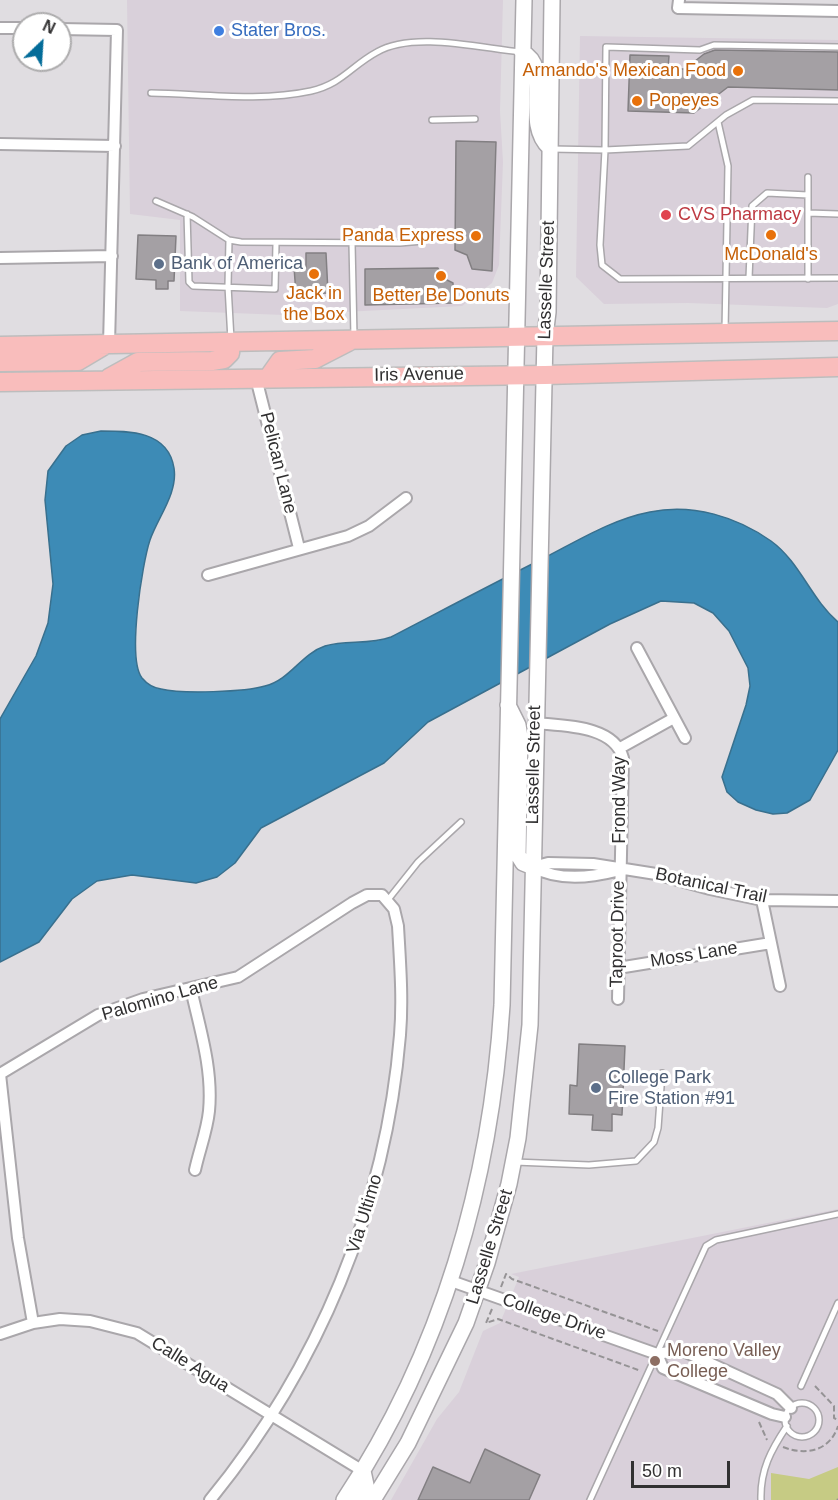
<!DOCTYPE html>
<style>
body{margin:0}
#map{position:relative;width:838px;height:1500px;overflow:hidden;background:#e0dde1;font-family:Arial,sans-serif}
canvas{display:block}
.north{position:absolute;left:12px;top:12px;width:60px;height:60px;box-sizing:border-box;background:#fff;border:2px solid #adacad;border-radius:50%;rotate:25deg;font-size:16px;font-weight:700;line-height:24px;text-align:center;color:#313031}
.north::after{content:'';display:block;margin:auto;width:21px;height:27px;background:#036c99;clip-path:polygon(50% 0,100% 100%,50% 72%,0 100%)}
.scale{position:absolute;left:631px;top:1461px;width:99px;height:27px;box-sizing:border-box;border:3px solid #313031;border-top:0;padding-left:8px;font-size:18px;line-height:21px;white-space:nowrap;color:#313031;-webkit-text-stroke:4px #fff;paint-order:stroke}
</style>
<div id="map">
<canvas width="838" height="1500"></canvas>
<div class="north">N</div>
<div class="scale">50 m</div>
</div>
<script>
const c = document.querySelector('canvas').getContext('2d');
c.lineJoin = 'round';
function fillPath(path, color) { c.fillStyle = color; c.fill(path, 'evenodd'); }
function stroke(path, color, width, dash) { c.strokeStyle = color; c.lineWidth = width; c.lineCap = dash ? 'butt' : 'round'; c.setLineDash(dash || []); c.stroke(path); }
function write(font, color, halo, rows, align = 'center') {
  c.font = font + ' Arial,sans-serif'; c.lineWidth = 6; c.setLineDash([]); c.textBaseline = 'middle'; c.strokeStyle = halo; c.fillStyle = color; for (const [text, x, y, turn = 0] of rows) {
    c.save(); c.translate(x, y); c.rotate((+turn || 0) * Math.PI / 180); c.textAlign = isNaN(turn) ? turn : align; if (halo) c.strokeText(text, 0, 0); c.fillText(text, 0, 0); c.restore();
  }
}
fillPath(new Path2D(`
 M127,0H503L500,111L503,162L499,265L492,283L462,306L284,315L180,311V220L130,214Z
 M580,36L838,40V304L827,308L688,303L604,304L576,277Z
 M838,1209V1500H391L437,1419L459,1392L483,1331L500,1323L519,1277L511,1274Z`), '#d9d0da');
fillPath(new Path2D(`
 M838,1467V1500H771V1473L809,1479Z`), '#c6cb84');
const water = new Path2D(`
 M101,431C130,431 168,431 174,468C178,493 158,517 150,540C142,564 127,659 142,678C147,684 154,688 161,689C182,694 245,692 265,686C290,680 301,654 325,646C347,640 369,645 391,637C443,610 494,583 546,557C579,540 613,519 650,512C693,503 737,517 771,541C800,562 811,599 838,622V750L810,800L787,813L773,814L756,810L738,802L727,792L722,777L746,705L750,686L748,668L729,631L713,613L694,603L661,601L610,624L428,722L384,763L261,828L235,863L217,877L196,883L132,875L97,881L72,899L39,942L0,962V719L36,656L48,623L53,584L45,500L48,471L66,446L82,435Z`);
fillPath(water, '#3d8bb6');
stroke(water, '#39708e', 1.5);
const building = new Path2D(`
 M715,50L838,52V90L728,87L694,113L628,111L630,55L669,56L668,69H685L704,54Z
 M456,141L496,142L492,271L472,269L467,255L455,250Z
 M138,235L176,236L174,281H168V289H156V280L136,279Z
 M306,253H326L328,293L296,294L294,267H306Z
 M438,268L443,278L453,283V303L365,305V269Z
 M579,1044L625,1046L622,1115L612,1114V1131L592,1130L593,1115L569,1114L570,1085L577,1086Z
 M485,1449L540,1475L529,1500H418L433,1467L470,1483Z`);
fillPath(building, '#a4a0a4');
stroke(building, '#827f82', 1.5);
const service = new Path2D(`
 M838,47L714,45L700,50L606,47L605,150L688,146L726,115L753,100L838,101
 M151,93C203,94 260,102 311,91C342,84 351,66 377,52C413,31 480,48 521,52
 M432,120L475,119
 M718,122L728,166L725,331
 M551,149L605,150L600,245L602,265L620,279L838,278
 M808,177V279
 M156,201L193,217L229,240L241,242L400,243L423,241L429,237
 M808,213L838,214
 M187,214L189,282L193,286L275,289L276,244
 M229,240L228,286L231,340
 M352,243L354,337
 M749,278L752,206L767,193L808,195
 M387,901L418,862L461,822
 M515,1162L589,1165L636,1161L654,1142L658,1128L662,1073
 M801,1386L838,1303
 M785 1420a17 17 0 1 1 34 0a17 17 0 1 1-34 0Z
 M590,1500L706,1246L716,1240L838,1214
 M761,1500C760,1470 771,1450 787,1426`);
const minor = new Path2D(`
 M679,0L678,8L838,11
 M0,28H24
 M60,29L117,30L109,344
 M0,144L115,146
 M0,258L112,256
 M256,378L299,548
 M208,575L348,536L369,526L406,498
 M637,648L685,738
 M535,723C564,726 614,725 623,758L618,999
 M620,748L674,718
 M533,867L548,863L593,864L656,874L710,889L762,900L838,901
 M533,867C558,881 589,878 616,871
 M762,900L780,986
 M618,968L771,943
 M191,989C200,1029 213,1070 209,1111C207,1131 199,1151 195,1170
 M451,1281L657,1354L681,1350L777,1394L791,1408
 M33,1323L18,1238L0,1074L98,1015L143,999L238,977L352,903L367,895H382L394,909L398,926C400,962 403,999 400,1035C386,1206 318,1368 210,1500
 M0,1334L33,1323L60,1319L90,1321L137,1333L363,1471
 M657,1354L663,1368L772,1414L785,1417`);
const secondary = new Path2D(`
 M522,52C554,68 521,122 550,148
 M508,705L518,725L520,737L518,855L523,863L533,867
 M344,1500C442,1352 491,1181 502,1005L524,0
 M360,1500L366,1485L363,1471
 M373,1500L408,1443L466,1323L487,1263L509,1184L518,1138L530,1025L545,336L548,312L552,0`);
const primary = new Path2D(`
 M0,346L838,331
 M0,362L78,361L105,345
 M109,378L138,362L212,361L224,359L230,353L231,342
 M268,378L280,361L315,359L350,341
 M0,382L545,375L838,367`);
stroke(service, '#aaa7ab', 8);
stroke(minor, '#aaa7ab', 14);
stroke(secondary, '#aaa7ab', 18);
stroke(primary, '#bdbdbd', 21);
stroke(new Path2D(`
 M501,1287L506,1274L512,1279L658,1331
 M492,1309L486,1323L498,1319L641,1371
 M815,1386L834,1406V1418L838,1420
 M759,1422L767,1440
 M783,1447C806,1456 830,1451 838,1426
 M837,1500L838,1499`), '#959395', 2, [6, 3]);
stroke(service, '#fff', 5);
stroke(minor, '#fff', 10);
stroke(secondary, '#fff', 15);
stroke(primary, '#f9bdbc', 18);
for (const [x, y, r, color] of [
 [219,31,6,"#3f7fe0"],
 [738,71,6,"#e8710a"],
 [637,101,6,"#e8710a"],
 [666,215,6,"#e0444e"],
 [771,235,6,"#e8710a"],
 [476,236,6,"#e8710a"],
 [159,264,6,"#5c6f8a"],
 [314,274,6,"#e8710a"],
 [441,276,6,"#e8710a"],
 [596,1088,6,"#5c6f8a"],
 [655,1361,6,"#8d6e63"]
]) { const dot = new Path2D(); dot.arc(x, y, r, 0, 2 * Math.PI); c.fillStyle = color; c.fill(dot); stroke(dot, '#fff', 2); }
write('18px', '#366cbe', '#fff', [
 ["Stater Bros.",231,31]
], 'left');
write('18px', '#c56008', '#fff', [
 ["Armando's Mexican Food",726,71,"right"],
 ["Popeyes",649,101,"left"],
 ["Panda Express",464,236,"right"],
 ["McDonald's",771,255],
 ["Jack in",314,294],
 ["the Box",314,315],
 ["Better Be Donuts",441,296]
]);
write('18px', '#be3a42', '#fff', [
 ["CVS Pharmacy",678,215]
], 'left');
write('18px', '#4e5e75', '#fff', [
 ["Bank of America",171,264],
 ["College Park",608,1078],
 ["Fire Station #91",608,1099]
], 'left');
write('18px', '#313031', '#fff', [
 ["Lasselle Street",547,280,-88],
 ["Iris Avenue",419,375,-1],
 ["Pelican Lane",278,463,76],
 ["Lasselle Street",534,765,-89],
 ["Frond Way",620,800,-90],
 ["Botanical Trail",711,886,12],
 ["Taproot Drive",618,934,-89],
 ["Moss Lane",694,955,-9],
 ["Palomino Lane",160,999,-16],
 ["Via Ultimo",365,1214,-73],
 ["Lasselle Street",490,1247,-73],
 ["College Drive",554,1317,19],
 ["Calle Agua",190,1365,32]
]);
write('18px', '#785e54', '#fff', [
 ["Moreno Valley",667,1351],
 ["College",667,1372]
], 'left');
</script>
